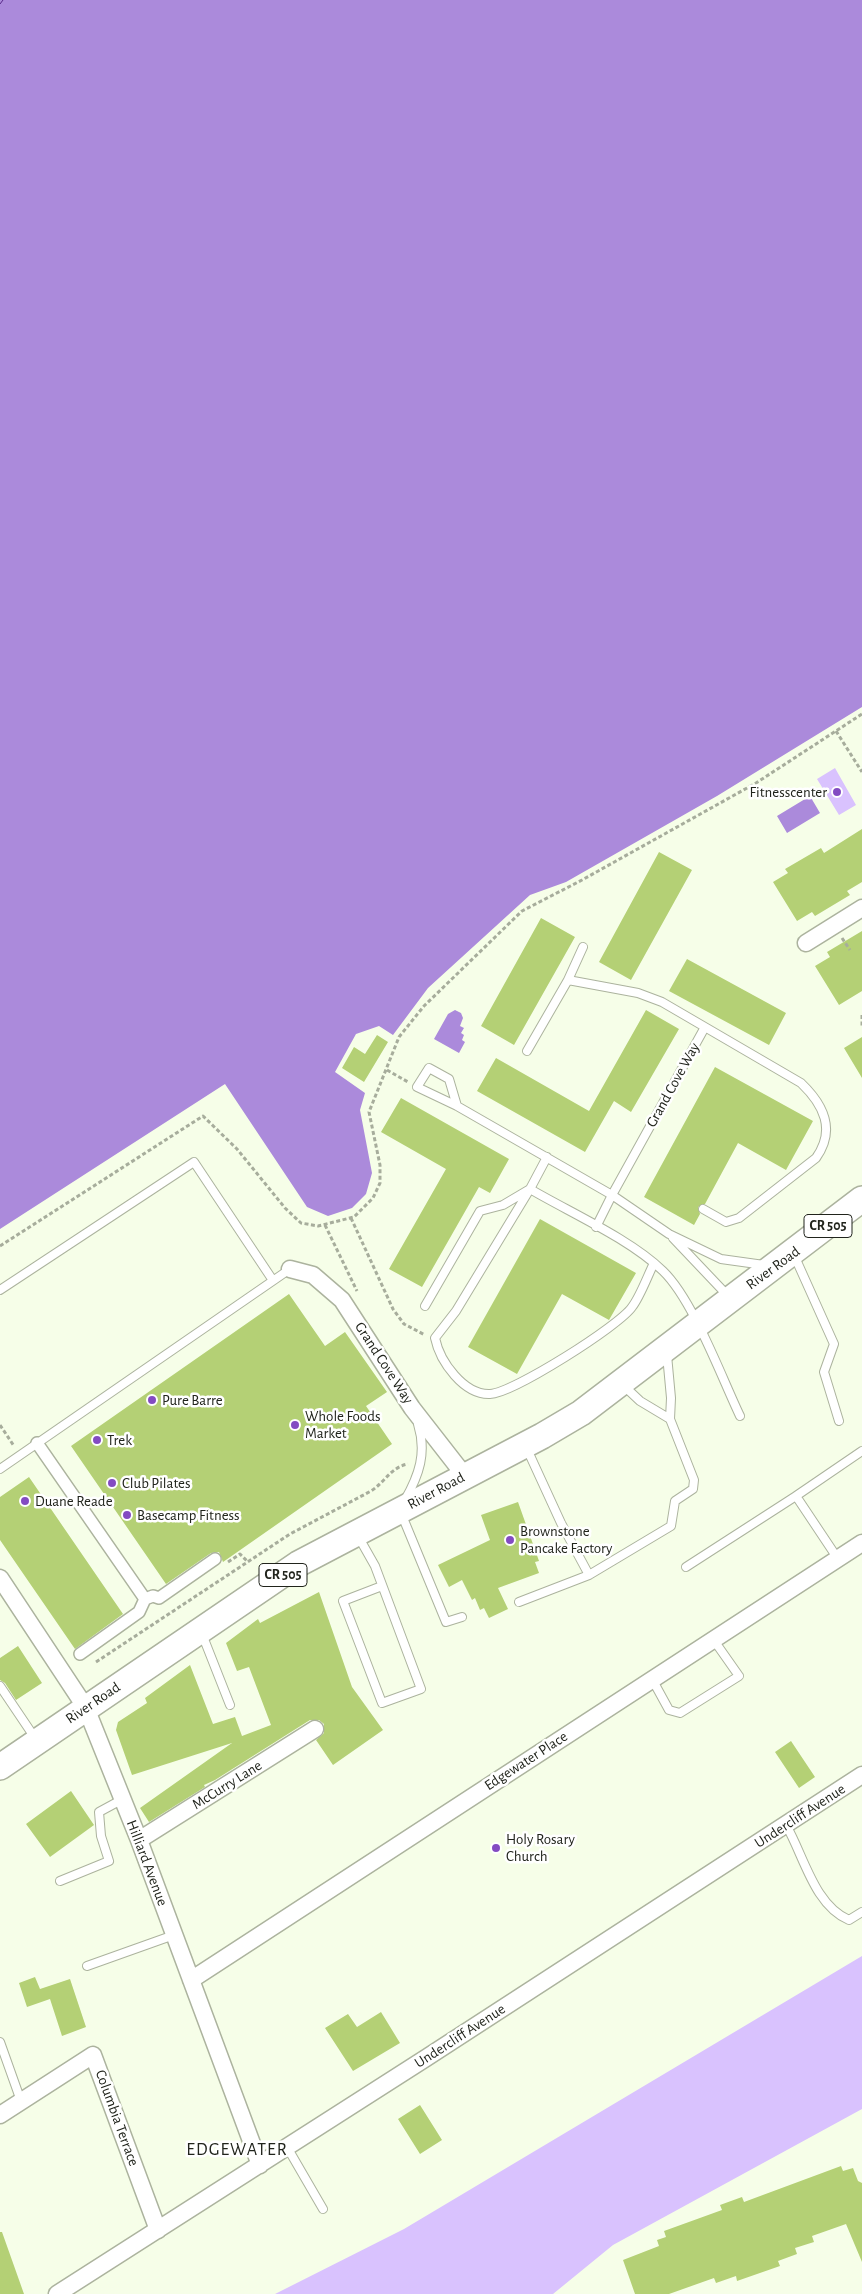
<!DOCTYPE html>
<style>
body{margin:0}
canvas{display:block;background:#f6fee8}
</style>
<canvas width="862" height="2294"></canvas>
<script>
const c = document.querySelector('canvas').getContext('2d');
c.lineJoin = 'round';
function fillPath(path, color) { c.fillStyle = color; c.fill(path, 'evenodd'); }
function stroke(path, color, width, dash) { c.strokeStyle = color; c.lineWidth = width; c.lineCap = dash ? 'butt' : 'round'; c.setLineDash(dash || []); c.stroke(path); }
function write(font, color, halo, rows, align = 'center') {
  c.font = font + ' "Alegreya Sans",sans-serif'; c.lineWidth = 5; c.setLineDash([]); c.textBaseline = 'middle'; c.strokeStyle = halo; c.fillStyle = color; for (const [text, x, y, turn = 0] of rows) {
    c.save(); c.translate(x, y); c.rotate((+turn || 0) * Math.PI / 180); c.textAlign = isNaN(turn) ? turn : align; if (halo) c.strokeText(text, 0, 0); c.fillText(text, 0, 0); c.restore();
  }
}
fillPath(new Path2D(`
 M835,768L856,805L839,815L817,779Z
 M862,1956V2109L613,2245L553,2294H275L404,2229Z`), '#d9c2fe');
fillPath(new Path2D(`
 M0,0H862V707L717,796L566,882L530,895L428,988L393,1035L379,1026L356,1034L335,1072L365,1093L360,1110L372,1173L366,1194L352,1208L328,1216L307,1207L225,1084L0,1229Z
 M810,796L820,813L787,833L777,816Z
 M455,1010L461,1013L463,1018L460,1026L464,1028L461,1033L464,1035L462,1040L465,1042L459,1053L434,1039L448,1014Z`), '#ab8adb');
stroke(new Path2D(`
 M0,4L3,0`), '#582989', 1, [6, 5]);
fillPath(new Path2D(`
 M862,829V882L847,891L850,895L815,916L812,912L797,921L773,882L788,873L785,869L821,848L824,853Z
 M659,852L692,870L631,980L599,962Z
 M541,918L575,937L514,1045L481,1026Z
 M862,931V991L839,1005L815,966L830,957L827,952Z
 M687,959L786,1013L769,1045L669,991Z
 M646,1010L679,1029L631,1112L614,1101L585,1152L477,1091L496,1058L589,1111Z
 M377,1035L388,1042L364,1082L342,1068L354,1047L365,1054Z
 M862,1037V1078L844,1048Z
 M715,1067L813,1121L786,1170L738,1143L705,1204L698,1207L700,1214L694,1225L644,1197Z
 M401,1098L509,1159L490,1193L479,1187L422,1287L389,1269L446,1169L381,1132Z
 M540,1219L636,1273L609,1320L562,1294L517,1374L468,1347Z
 M289,1294L325,1346L345,1332L387,1392L366,1406L392,1444L223,1562L219,1552L211,1553L166,1584L71,1446Z
 M29,1477L123,1614L75,1649L0,1540V1497Z
 M518,1502L539,1561L535,1562L539,1573L498,1588L508,1609L489,1618L484,1608L480,1610L475,1598L472,1600L462,1580L449,1587L438,1565L490,1540L481,1515Z
 M319,1592L352,1687L383,1730L333,1765L316,1740L324,1733V1724L319,1720H310L215,1780L204,1785L205,1787L149,1822L140,1808L232,1743L132,1775L116,1730L118,1722L147,1703L145,1698L190,1665L213,1724L235,1717L242,1736L271,1725L249,1667L237,1671L226,1643L258,1619L260,1623Z
 M18,1646L42,1683L16,1700L5,1683L0,1680V1658Z
 M791,1741L815,1777L799,1788L775,1752Z
 M71,1791L94,1825L50,1857L26,1824Z
 M35,1977L40,1989L70,1979L86,2027L62,2036L50,1999L27,2007L19,1983Z
 M381,2012L400,2043L353,2071L325,2028L348,2014L357,2027Z
 M420,2105L442,2140L420,2154L398,2119Z
 M841,2166L843,2171L853,2168L858,2181L862,2183V2262L846,2224L812,2236L814,2242L795,2248L797,2254L778,2261L780,2266L737,2281L736,2276L716,2283L714,2278L669,2294H635L623,2260L659,2246L657,2240L666,2237L664,2231L722,2210L720,2205L742,2197L744,2202Z
 M0,2232H2L24,2294H0Z`), '#b4d075');
const service = new Path2D(`
 M568,980L583,947
 M527,1051L568,980L638,993L662,1002L801,1083C824,1105 836,1130 816,1158L739,1218L726,1222L703,1209
 M457,1106L417,1087L429,1068L449,1079L457,1106L612,1195L705,1027
 M547,1157L530,1189C571,1213 630,1239 663,1271C693,1300 721,1376 740,1416
 M596,1227L612,1195L669,1234L721,1259L764,1265
 M673,1238L729,1297
 M794,1255L834,1344L824,1372L839,1421
 M0,1290L194,1162L272,1279
 M425,1306L480,1211L503,1205L530,1189L456,1311L435,1338C440,1362 464,1395 490,1394C513,1393 619,1326 632,1307C640,1297 648,1275 654,1263
 M623,1385L640,1401L670,1419
 M527,1449L561,1523L589,1575
 M0,1469L290,1269
 M796,1496L862,1451
 M405,1500C419,1475 427,1453 418,1424
 M401,1513L446,1622L462,1617
 M358,1536L375,1566L421,1689L382,1703L343,1601L382,1586
 M686,1567L796,1496L838,1559
 M519,1602L589,1575L671,1526L675,1501L693,1489L694,1480L670,1419L671,1398L667,1355
 M202,1634L230,1705
 M652,1679L669,1710L680,1713L739,1676L713,1639
 M0,1686L35,1738
 M786,1825C804,1856 814,1905 849,1920L862,1912
 M60,1881L109,1861L101,1836L99,1812L123,1799
 M87,1966L174,1935
 M0,2042L21,2101
 M287,2147L323,2209`);
const pedestrian = new Path2D(`
 M37,1443L145,1599
 M80,1654L139,1612L145,1599L153,1596L159,1598L215,1559`);
const minor = new Path2D(`
 M806,943L862,908
 M290,1269L313,1275L342,1300L412,1408L465,1476
 M0,1578L86,1708L139,1840L260,2165
 M139,1840L315,1729
 M191,1980L862,1543
 M0,2115L93,2055L158,2230
 M57,2294L426,2058L862,1775`);
const primary = new Path2D(`
 M0,1767L298,1564L542,1436L581,1413L862,1199`);
stroke(service, '#acb39e', 10);
stroke(pedestrian, '#acb39e', 14);
stroke(minor, '#acb39e', 19);
stroke(primary, '#acb39e', 28);
stroke(new Path2D(`
 M836,731L862,772
 M842,938L850,950
 M862,1015V1026
 M387,1070L408,1082
 M351,1218L393,1309L404,1324L425,1335
 M325,1225L357,1291
 M0,1246L203,1116L237,1149L285,1208L301,1223L318,1226L354,1217L373,1198L380,1183V1165L369,1112L399,1037L424,1006L522,911L582,880L756,783L862,714
 M0,1425L14,1446
 M228,1562L240,1554L247,1561
 M96,1662L290,1534L371,1491C385,1482 391,1467 408,1464`), '#a7ad9c', 3, [4, 2.5]);
stroke(service, '#fff', 8);
stroke(pedestrian, '#fff', 11);
stroke(minor, '#fff', 16);
stroke(primary, '#fff', 25);
for (const [x, y, r, color] of [
 [837,792,5,"#834bc2"],
 [152,1400,5,"#834bc2"],
 [295,1425,5,"#834bc2"],
 [97,1440,5,"#834bc2"],
 [112,1483,5,"#834bc2"],
 [25,1501,5,"#834bc2"],
 [127,1515,5,"#834bc2"],
 [510,1540,5,"#834bc2"],
 [496,1848,5,"#834bc2"]
]) { const dot = new Path2D(); dot.arc(x, y, r, 0, 2 * Math.PI); c.fillStyle = color; c.fill(dot); stroke(dot, '#fff', 2); }
for (const [x, y, w] of [
 [828,1226,48],
 [283,1575,48]
]) { const box = new Path2D(); box.roundRect(x - w / 2, y - 11.5, w, 23, 4); c.fillStyle = '#fff'; c.fill(box); stroke(box, '#21241c', 1); }
write('bold 14px', '#21241c', null, [
 ["CR 505",828,1226],
 ["CR 505",283,1575]
]);
write('15px', '#21241c', '#fff', [
 ["Fitnesscenter",827,792,"right"],
 ["Pure Barre",162,1400],
 ["Whole Foods",305,1416],
 ["Market",305,1433],
 ["Trek",107,1440],
 ["Club Pilates",122,1483],
 ["Duane Reade",35,1501],
 ["Basecamp Fitness",137,1515],
 ["Brownstone",520,1531],
 ["Pancake Factory",520,1548],
 ["Holy Rosary",506,1839],
 ["Church",506,1856]
], 'left');
write('15px', '#21241c', '#fff', [
 ["Grand Cove Way",673,1085,-61],
 ["River Road",773,1268,-36],
 ["Grand Cove Way",384,1363,57],
 ["River Road",436,1491,-28],
 ["River Road",93,1703,-34],
 ["Edgewater Place",526,1761,-33],
 ["McCurry Lane",227,1785,-32],
 ["Undercliff Avenue",800,1816,-33],
 ["Hilliard Avenue",147,1863,69],
 ["Undercliff Avenue",460,2036,-33],
 ["Columbia Terrace",117,2118,70]
]);
c.letterSpacing = '1px';
write('18px', '#21241c', '#fff', [
 ["EDGEWATER",237,2150]
]);
c.letterSpacing = '0px';
</script>
